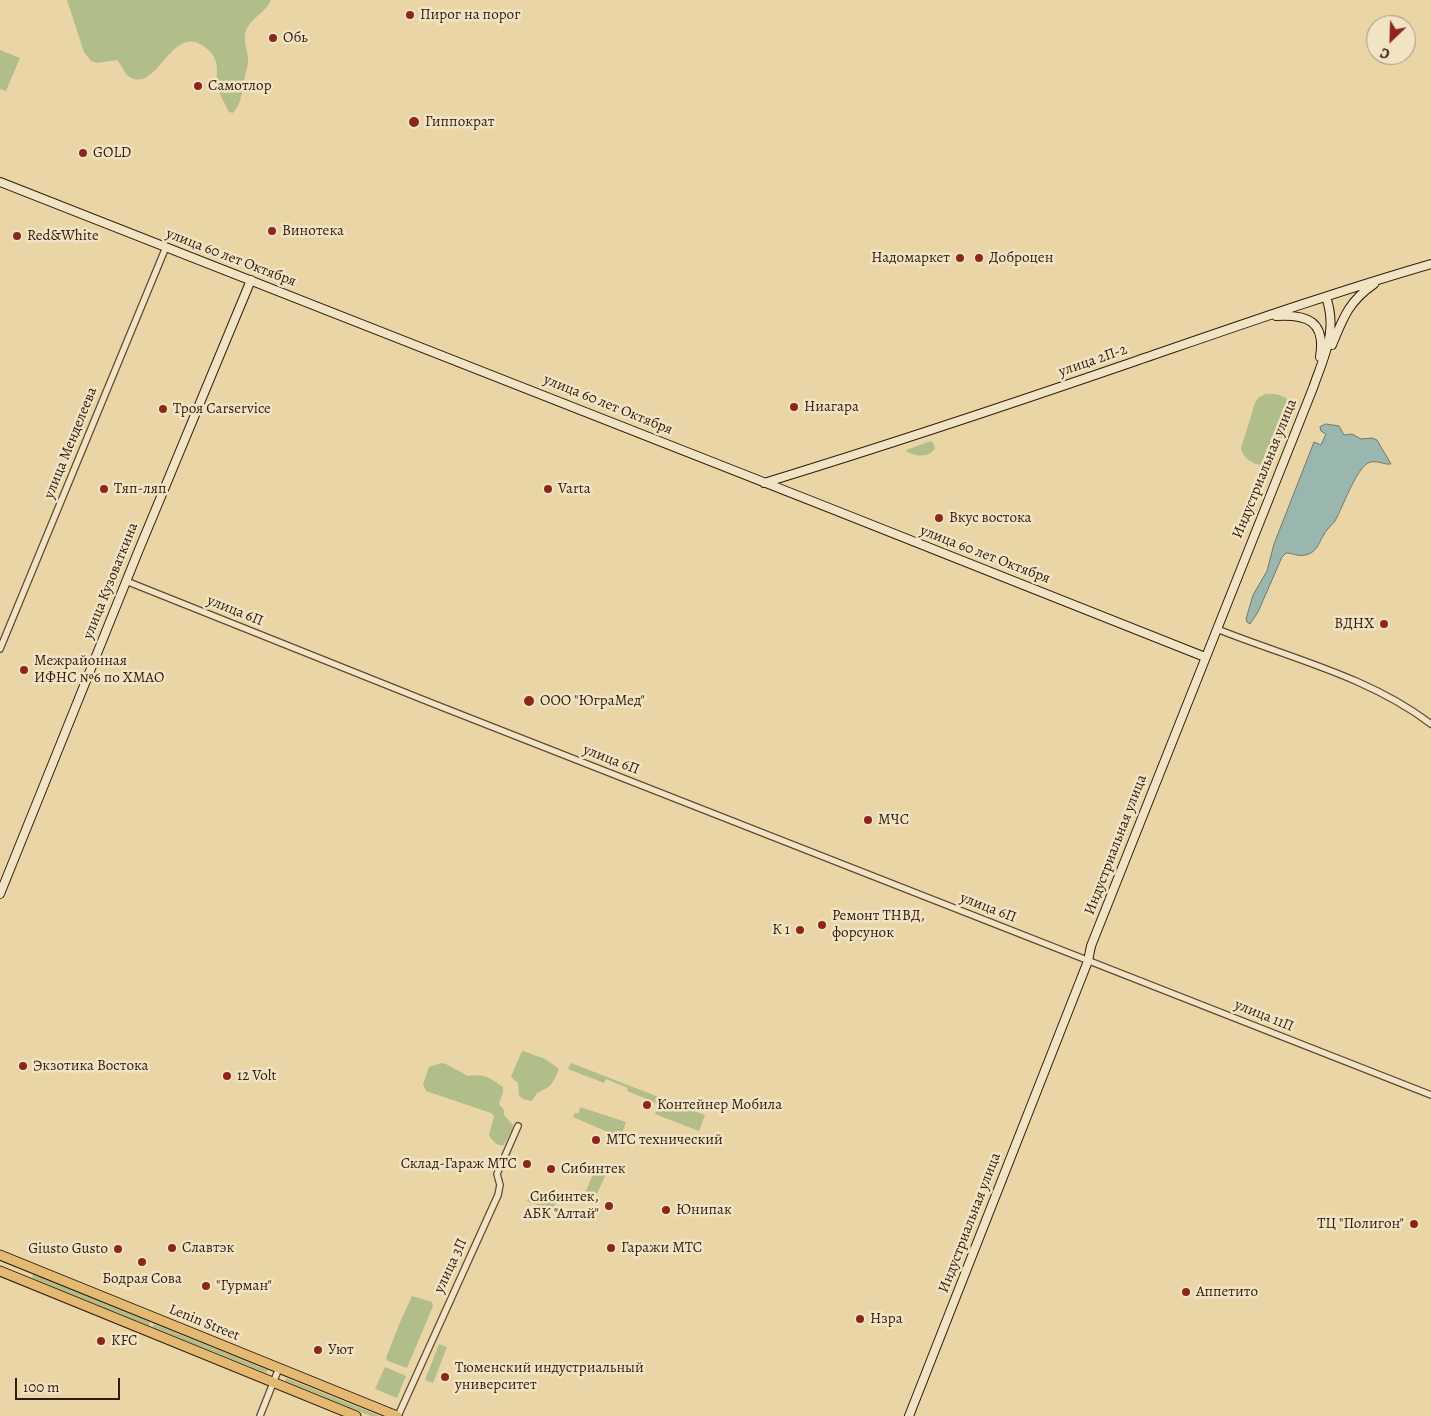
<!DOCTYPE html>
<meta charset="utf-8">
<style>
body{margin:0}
#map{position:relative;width:1431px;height:1416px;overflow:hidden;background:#e9d5a5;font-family:Alegreya,serif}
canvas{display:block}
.north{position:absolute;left:1366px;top:15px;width:50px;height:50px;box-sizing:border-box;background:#f1e4c4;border:1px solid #a5937a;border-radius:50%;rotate:204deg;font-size:14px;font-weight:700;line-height:20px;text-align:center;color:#341a0c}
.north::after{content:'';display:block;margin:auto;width:18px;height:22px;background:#8f2418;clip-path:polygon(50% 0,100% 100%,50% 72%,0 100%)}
.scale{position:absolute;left:15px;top:1378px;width:105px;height:22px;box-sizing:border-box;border:2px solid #341a0c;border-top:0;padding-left:6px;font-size:15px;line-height:18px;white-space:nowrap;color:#341a0c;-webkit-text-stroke:4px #f1e4c4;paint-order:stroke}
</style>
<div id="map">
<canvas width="1431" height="1416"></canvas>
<div class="north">С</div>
<div class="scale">100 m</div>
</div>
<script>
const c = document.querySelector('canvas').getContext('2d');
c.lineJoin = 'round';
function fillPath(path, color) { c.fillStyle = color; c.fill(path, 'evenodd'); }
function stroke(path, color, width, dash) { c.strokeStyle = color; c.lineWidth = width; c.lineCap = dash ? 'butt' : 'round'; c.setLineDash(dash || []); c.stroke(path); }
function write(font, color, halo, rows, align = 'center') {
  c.font = font + ' Alegreya,serif'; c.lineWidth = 5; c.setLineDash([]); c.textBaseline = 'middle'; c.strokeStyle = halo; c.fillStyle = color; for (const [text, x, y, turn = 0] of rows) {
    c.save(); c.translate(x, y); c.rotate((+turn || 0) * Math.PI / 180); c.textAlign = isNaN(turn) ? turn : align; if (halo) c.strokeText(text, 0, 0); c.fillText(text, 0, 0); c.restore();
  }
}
fillPath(new Path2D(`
 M67,0H271C265,14 249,18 245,34C244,41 247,50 248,57C249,64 246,70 245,76C241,90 243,102 233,113L229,112C225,103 218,93 217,84C216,75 219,66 214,57C211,52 206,47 200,44C172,29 158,86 134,79C124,76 123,66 117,60L97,63L91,61L84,52Z
 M0,50L20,58L6,91L0,89Z
 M1265,394C1278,393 1292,397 1294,412L1273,463C1263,470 1243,461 1241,448L1255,403L1258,398Z
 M931,441L933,443L935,448C929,458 916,457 906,451V450Z
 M523,1051L545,1059L558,1068V1072L551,1085L547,1088L537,1093L532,1101L523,1099L519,1096L518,1083L511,1077L521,1053Z
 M441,1063L446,1064L468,1076C483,1073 491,1078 503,1087V1092L499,1104L504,1110V1115L513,1125L512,1130L504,1145C497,1147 492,1140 489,1135L494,1116L491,1113L426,1091L423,1084L429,1067Z
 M571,1063L705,1115L699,1131L655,1114L659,1104L627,1091L628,1088L606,1079L604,1083L568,1069Z
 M580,1107L626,1122L623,1131L626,1136L624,1139L573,1117L575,1113H579Z
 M596,1167L607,1172L593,1202L583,1198Z
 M552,1195L558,1197L554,1208H545L527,1201L529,1196Z
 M33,1274L150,1322L149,1326L32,1278Z
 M412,1296L432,1302L433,1306L407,1368L388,1361L386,1358L401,1320Z
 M154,1324L268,1370L266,1373L152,1327Z
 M439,1344L447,1347L433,1383L425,1380Z
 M385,1367L406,1376L397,1398L375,1389Z
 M286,1378L380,1416H371L285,1381Z`), '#b1be8a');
const water = new Path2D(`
 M1326,424L1339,426L1344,435L1352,434L1361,439L1372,438L1377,440L1391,464C1383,465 1376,459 1368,463C1355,471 1343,507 1335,521C1331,526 1326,530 1323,536C1318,545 1316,553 1305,555C1299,557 1293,553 1286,553L1282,557L1258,612L1250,624L1247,622L1246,619L1253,595L1267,571L1274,544L1314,442L1321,445L1326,434L1321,431L1320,427Z`);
fillPath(water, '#99b7ae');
stroke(water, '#71786d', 1);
const street = new Path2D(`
 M126,581L434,704L1431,1095
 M1217,629C1289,658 1368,676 1431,724
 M0,649L166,247
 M260,1416L279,1368
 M398,1416L498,1195L500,1185L497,1174L518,1126`);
const secondary = new Path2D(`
 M0,182C402,340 804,497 1205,657
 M1276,316C1307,314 1326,321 1320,357
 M1332,345C1343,318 1349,301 1374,284
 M764,483C888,445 1011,404 1133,362C1232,328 1331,293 1431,264
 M0,894L138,552L251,280
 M909,1416L1088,961L1091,946L1313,388C1324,356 1338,331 1326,297`);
const primary = new Path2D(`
 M0,1255L397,1416
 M0,1271L356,1416`);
stroke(street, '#614932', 8);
stroke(secondary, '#341a0c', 10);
stroke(primary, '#341a0c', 11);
stroke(street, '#f1e4c4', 5.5);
stroke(secondary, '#f1e4c4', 8);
stroke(primary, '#e4ba72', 9);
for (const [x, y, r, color] of [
 [410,15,5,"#8f2418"],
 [273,38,5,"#8f2418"],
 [198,86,5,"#8f2418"],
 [414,122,6,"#8f2418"],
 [83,153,5,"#8f2418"],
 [272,231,5,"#8f2418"],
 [17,236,5,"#8f2418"],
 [960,258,5,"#8f2418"],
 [979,258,5,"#8f2418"],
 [794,407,5,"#8f2418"],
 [163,409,5,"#8f2418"],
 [104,489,5,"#8f2418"],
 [548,489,5,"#8f2418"],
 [939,518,5,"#8f2418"],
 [1384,624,5,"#8f2418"],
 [24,670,5,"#8f2418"],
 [529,701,6,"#8f2418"],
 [868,820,5,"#8f2418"],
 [822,925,5,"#8f2418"],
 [800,930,5,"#8f2418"],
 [23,1066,5,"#8f2418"],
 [227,1076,5,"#8f2418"],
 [647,1105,5,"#8f2418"],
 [596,1140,5,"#8f2418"],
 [527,1164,5,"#8f2418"],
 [551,1169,5,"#8f2418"],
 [609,1206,5,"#8f2418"],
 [666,1210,5,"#8f2418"],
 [1414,1224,5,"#8f2418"],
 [172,1248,5,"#8f2418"],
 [611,1248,5,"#8f2418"],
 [118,1249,5,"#8f2418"],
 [142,1262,5,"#8f2418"],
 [206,1286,5,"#8f2418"],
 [1186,1292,5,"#8f2418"],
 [860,1319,5,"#8f2418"],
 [101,1341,5,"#8f2418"],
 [318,1350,5,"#8f2418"],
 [445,1377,5,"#8f2418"]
]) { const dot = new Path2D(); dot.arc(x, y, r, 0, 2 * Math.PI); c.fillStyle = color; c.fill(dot); stroke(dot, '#f1e4c4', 2); }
write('15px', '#341a0c', '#f1e4c4', [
 ["Пирог на порог",420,15],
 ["Обь",283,38],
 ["Самотлор",208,86],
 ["Гиппократ",425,122],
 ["GOLD",93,153],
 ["Винотека",282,231],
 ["Red&White",27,236],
 ["Надомаркет",950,258,"right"],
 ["Доброцен",989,258],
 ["Ниагара",804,407],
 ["Троя Carservice",173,409],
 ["Тяп-ляп",114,489],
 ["Varta",558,489],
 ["Вкус востока",949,518],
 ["ВДНХ",1374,624,"right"],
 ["Межрайонная",34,661],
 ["ИФНС №6 по ХМАО",34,678],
 ["ООО \"ЮграМед\"",540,701],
 ["МЧС",878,820],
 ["Ремонт ТНВД,",832,916],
 ["форсунок",832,933],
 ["К 1",790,930,"right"],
 ["Экзотика Востока",33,1066],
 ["12 Volt",237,1076],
 ["Контейнер Мобила",657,1105],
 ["МТС технический",606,1140],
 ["Склад-Гараж МТС",517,1164,"right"],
 ["Сибинтек",561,1169],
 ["Сибинтек,",599,1197,"right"],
 ["АБК \"Алтай\"",599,1214,"right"],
 ["Юнипак",676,1210],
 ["ТЦ \"Полигон\"",1404,1224,"right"],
 ["Славтэк",182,1248],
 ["Гаражи МТС",621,1248],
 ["Giusto Gusto",108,1249,"right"],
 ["Бодрая Сова",142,1279,"center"],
 ["\"Гурман\"",216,1286],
 ["Аппетито",1196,1292],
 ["Нзра",870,1319],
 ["KFC",111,1341],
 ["Уют",328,1350],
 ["Тюменский индустриальный",455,1368],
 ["университет",455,1385]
], 'left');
write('15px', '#341a0c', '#f1e4c4', [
 ["улица 60 лет Октября",231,258,21],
 ["улица 2П-2",1093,361,-19],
 ["улица 60 лет Октября",608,405,22],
 ["улица Менделеева",71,443,-68],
 ["Индустриальная улица",1265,469,-68],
 ["улица 60 лет Октября",985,555,21],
 ["улица Кузоваткина",111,581,-68],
 ["улица 6П",235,611,22],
 ["улица 6П",611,760,21],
 ["Индустриальная улица",1116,845,-69],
 ["улица 6П",988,908,21],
 ["улица 11П",1264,1016,22],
 ["Индустриальная улица",970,1223,-69],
 ["улица 3П",451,1266,-65],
 ["Lenin Street",204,1323,22]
]);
</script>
